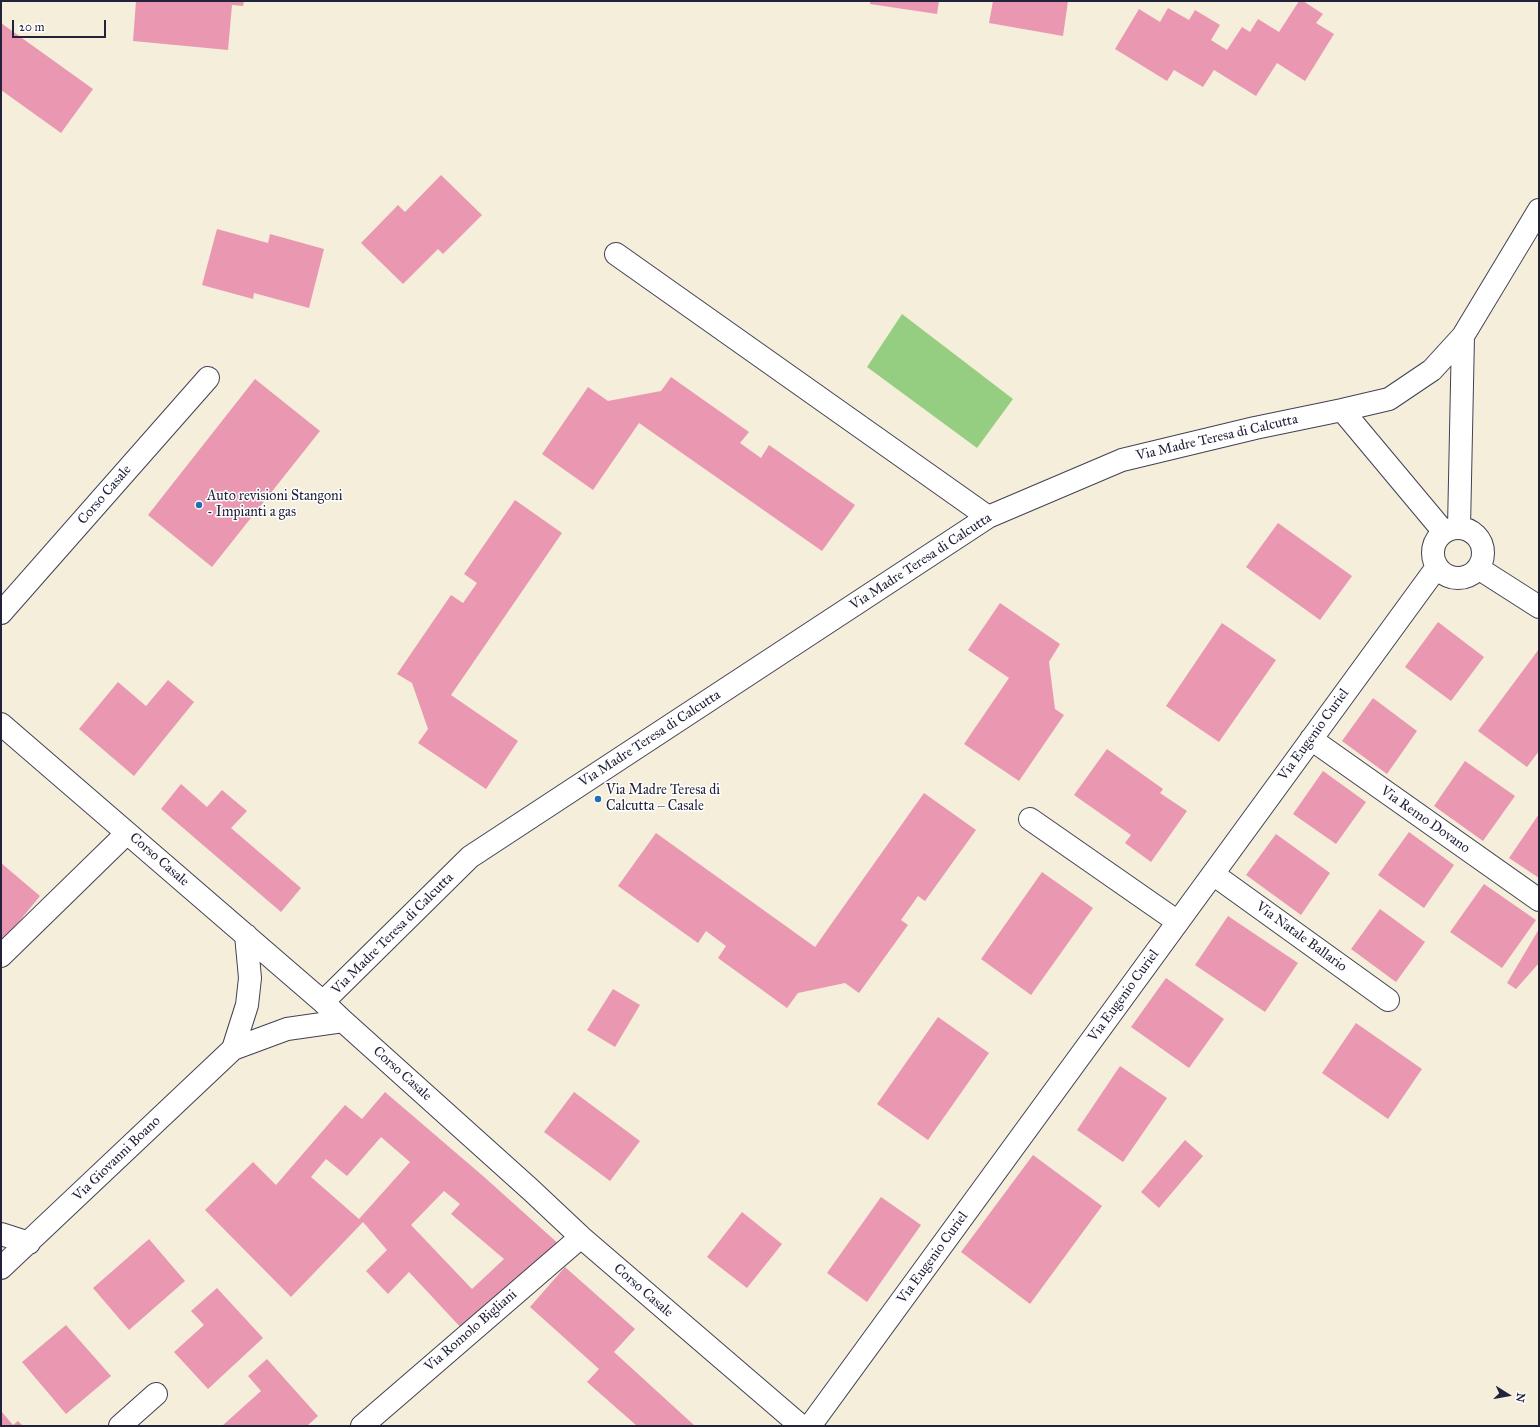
<!DOCTYPE html>
<meta charset="utf-8">
<style>
body{margin:0}
#map{position:relative;width:1540px;height:1427px;overflow:hidden;background:#f4eedb;font-family:"IM FELL Great Primer",serif}
canvas{display:block}
.frame{position:absolute;inset:0;border:2px solid #22223b;pointer-events:none}
.north{position:absolute;left:1488px;top:1375px;width:40px;height:40px;-webkit-text-stroke:3px #fff;paint-order:stroke;rotate:101deg;font-size:11px;font-weight:700;line-height:16px;text-align:center;color:#22223b}
.north::after{content:'';display:block;margin:auto;width:14px;height:18px;background:#22223b;clip-path:polygon(50% 0,100% 100%,50% 72%,0 100%)}
.scale{position:absolute;left:12px;top:20px;width:94px;height:18px;box-sizing:border-box;border:2px solid #22223b;border-top:0;padding-left:5px;font-size:12px;line-height:14px;white-space:nowrap;color:#22223b;-webkit-text-stroke:3px #fff;paint-order:stroke}
</style>
<div id="map">
<canvas width="1540" height="1427"></canvas>
<div class="frame"></div>
<div class="north">N</div>
<div class="scale">20 m</div>
</div>
<script>
const c = document.querySelector('canvas').getContext('2d');
c.lineJoin = 'round';
function fillPath(path, color) { c.fillStyle = color; c.fill(path, 'evenodd'); }
function stroke(path, color, width, dash) { c.strokeStyle = color; c.lineWidth = width; c.lineCap = dash ? 'butt' : 'round'; c.setLineDash(dash || []); c.stroke(path); }
function write(font, color, halo, rows, align = 'center') {
  c.font = font + ' "IM FELL Great Primer",serif'; c.lineWidth = 3; c.setLineDash([]); c.textBaseline = 'middle'; c.strokeStyle = halo; c.fillStyle = color; for (const [text, x, y, turn = 0] of rows) {
    c.save(); c.translate(x, y); c.rotate((+turn || 0) * Math.PI / 180); c.textAlign = isNaN(turn) ? turn : align; if (halo) c.strokeText(text, 0, 0); c.fillText(text, 0, 0); c.restore();
  }
}
fillPath(new Path2D(`
 M902,314L1013,399L977,448L867,367Z`), '#96ce81');
fillPath(new Path2D(`
 M136,1H244L243,6L232,5L228,50L133,41Z
 M870,1H939L937,14L870,4Z
 M993,1H1068L1063,36L989,23Z
 M1299,1H1303L1323,14L1316,23L1334,34L1305,81L1277,63L1256,96L1214,70L1203,87L1174,70L1167,81L1115,49L1139,9L1160,22L1168,8L1189,20L1195,10L1220,25L1211,40L1227,50L1242,27L1250,32L1258,19L1279,32Z
 M1,23L93,89L61,133L1,90Z
 M441,175L482,215L443,254L438,249L403,284L361,243L398,205L405,212Z
 M217,229L268,243L270,234L324,249L309,308L254,293L253,299L202,285Z
 M671,377L749,432L740,443L761,458L769,445L855,505L822,551L639,423L593,490L542,454L588,387L608,401L661,391Z
 M255,379L320,431L212,567L148,515Z
 M515,500L562,533L451,695L518,741L486,789L418,743L428,729L412,683L397,674L451,595L463,603L477,583L464,574Z
 M1278,523L1352,576L1320,620L1246,567Z
 M1000,603L1060,644L1049,662L1055,709L1064,715L1019,781L964,744L1009,678L968,650Z
 M1438,622L1484,657L1451,701L1405,667Z
 M1222,623L1276,660L1219,742L1166,706Z
 M1539,649V751L1527,767L1478,731Z
 M168,680L194,702L134,776L79,729L118,682L146,706Z
 M1373,698L1417,731L1387,774L1342,741Z
 M1107,749L1163,789L1160,793L1187,811L1151,862L1125,843L1131,835L1074,795Z
 M1465,761L1515,796L1483,841L1434,806Z
 M1323,771L1366,802L1336,844L1293,814Z
 M181,784L207,807L222,790L247,811L231,828L301,888L281,912L161,809Z
 M924,793L976,830L925,901L918,896L901,920L908,925L859,993L845,983L798,993L787,1008L718,958L726,946L706,931L698,943L618,886L656,833L815,947Z
 M1539,814V878L1509,858Z
 M1409,832L1454,865L1424,908L1378,875Z
 M1276,834L1330,873L1301,915L1246,875Z
 M1,863L40,896L4,940L1,937Z
 M1042,872L1093,908L1031,995L981,959Z
 M1484,884L1536,920L1502,968L1450,932Z
 M1380,909L1425,942L1396,982L1351,949Z
 M1228,916L1298,963L1265,1012L1195,965Z
 M1539,929V963L1516,989L1507,983Z
 M1166,978L1224,1019L1189,1068L1131,1027Z
 M613,989L640,1005L615,1047L587,1030Z
 M938,1017L989,1053L928,1140L877,1104Z
 M1356,1023L1422,1069L1388,1119L1322,1073Z
 M1120,1066L1167,1098L1123,1162L1077,1130Z
 M385,1092L483,1176L561,1246L464,1331L409,1272L388,1294L366,1271L387,1250L363,1222L291,1297L205,1210L253,1162L276,1185L345,1105L362,1119ZM381,1137L410,1162L359,1219L311,1177L326,1159L347,1176ZM444,1191L460,1204L451,1214L504,1259L472,1289L411,1225Z
 M574,1092L640,1141L610,1181L544,1132Z
 M1185,1140L1203,1156L1159,1208L1141,1192Z
 M1033,1155L1102,1206L1030,1304L961,1252Z
 M881,1197L921,1225L867,1302L827,1273Z
 M742,1212L782,1244L747,1288L707,1257Z
 M149,1239L185,1281L129,1330L93,1288Z
 M565,1267L635,1329L614,1352L695,1426H637L587,1382L599,1369L530,1307Z
 M217,1288L263,1338L208,1389L174,1352L204,1325L191,1311Z
 M66,1325L111,1376L66,1414L22,1362Z
 M267,1359L318,1416L307,1426H222L261,1391L248,1376Z
 M1,1411L13,1425L18,1421L23,1426H1Z`), '#ea98b2');
const minor = new Path2D(`
 M616,254L988,517
 M1342,410L1444,532
 M1433 553a25 25 0 1 1 50 0a25 25 0 1 1-50 0Z
 M1459,528L1463,336
 M1478,568L1539,607
 M1,613L208,378
 M1,724L323,1002L343,1021L531,1190L581,1237L801,1426
 M1311,739L1539,900
 M1030,819L1178,922
 M1213,874L1388,1000
 M1,956L127,833
 M323,1002L470,857L988,517L1122,460L1255,428L1342,410L1389,399L1432,370L1463,336L1539,210
 M233,1049L247,1005L250,978L246,935
 M1,1234L29,1243
 M1,1268L233,1049L287,1029L343,1021
 M120,1426L156,1394
 M362,1426L581,1237
 M810,1426L1437,567`);
stroke(minor, '#424153', 24);
stroke(minor, '#fff', 22);
for (const [x, y, r, color] of [
 [199,505,4,"#1f6fb2"],
 [598,799,4,"#1f6fb2"]
]) { const dot = new Path2D(); dot.arc(x, y, r, 0, 2 * Math.PI); c.fillStyle = color; c.fill(dot); stroke(dot, '#fff', 1.5); }
write('14px', '#22223b', '#fff', [
 ["Via Madre Teresa di Calcutta",1217,438,-13],
 ["Corso Casale",105,495,-49],
 ["Via Madre Teresa di Calcutta",921,562,-33],
 ["Via Eugenio Curiel",1314,735,-54],
 ["Via Madre Teresa di Calcutta",650,739,-33],
 ["Via Remo Dovano",1425,820,35],
 ["Corso Casale",159,860,41],
 ["Via Madre Teresa di Calcutta",393,934,-45],
 ["Via Natale Ballario",1301,937,36],
 ["Via Eugenio Curiel",1124,996,-54],
 ["Corso Casale",402,1074,42],
 ["Via Giovanni Boano",117,1159,-44],
 ["Via Eugenio Curiel",933,1258,-54],
 ["Corso Casale",643,1291,41],
 ["Via Romolo Bigliani",471,1331,-41]
]);
write('14px', '#22223b', '#fff', [
 ["Auto revisioni Stangoni",207,497],
 ["- Impianti a gas",207,513],
 ["Via Madre Teresa di",606,791],
 ["Calcutta – Casale",606,807]
], 'left');
</script>
